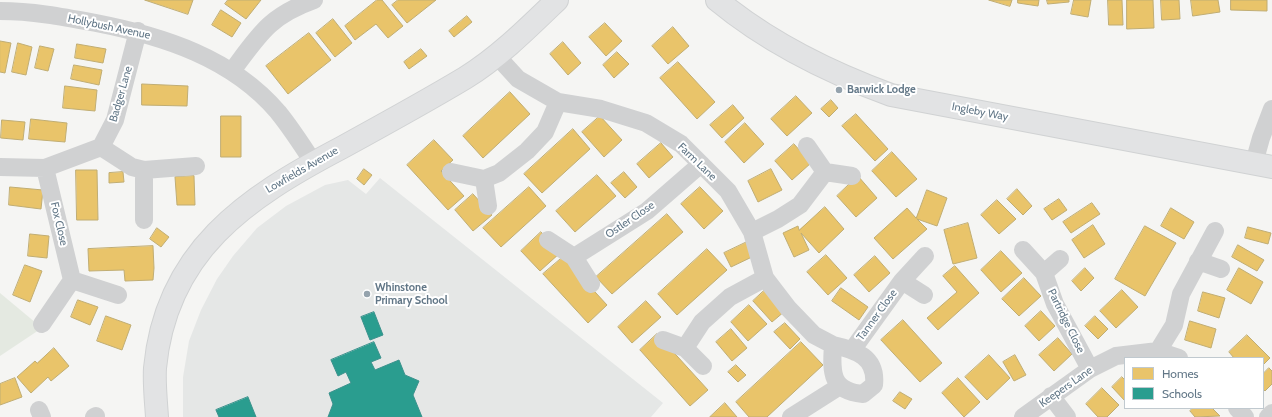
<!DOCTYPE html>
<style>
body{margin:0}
#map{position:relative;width:1272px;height:417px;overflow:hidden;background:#f5f5f3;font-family:Cabin,sans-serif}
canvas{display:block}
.legend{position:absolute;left:1124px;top:357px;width:140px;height:52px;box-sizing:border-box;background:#fff;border:1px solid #c0c9cf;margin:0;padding:5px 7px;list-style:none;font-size:12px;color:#627787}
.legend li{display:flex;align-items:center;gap:8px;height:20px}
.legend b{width:20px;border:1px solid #c0c9cf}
</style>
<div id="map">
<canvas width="1272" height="417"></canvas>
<ul class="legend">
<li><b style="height:11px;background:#e9c46a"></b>Homes</li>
<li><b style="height:11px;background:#2a9d8f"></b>Schools</li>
</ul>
</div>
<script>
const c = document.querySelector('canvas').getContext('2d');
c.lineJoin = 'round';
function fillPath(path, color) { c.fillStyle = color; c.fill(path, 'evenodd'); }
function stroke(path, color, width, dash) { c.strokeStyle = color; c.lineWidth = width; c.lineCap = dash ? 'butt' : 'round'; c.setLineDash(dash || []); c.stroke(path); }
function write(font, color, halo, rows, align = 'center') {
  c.font = font + ' Cabin,sans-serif'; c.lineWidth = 4; c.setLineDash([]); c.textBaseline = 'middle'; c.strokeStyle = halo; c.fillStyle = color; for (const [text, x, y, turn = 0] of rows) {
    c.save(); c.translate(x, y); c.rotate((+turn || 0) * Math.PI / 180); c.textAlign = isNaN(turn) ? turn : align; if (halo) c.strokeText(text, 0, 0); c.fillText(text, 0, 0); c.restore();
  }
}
fillPath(new Path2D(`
 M380,178L663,403L651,417H183V377L189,341L201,310L217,279L233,256L257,228L286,206L325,185L348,180L366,194Z`), '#e5e7e6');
fillPath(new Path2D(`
 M0,293L42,328L0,356Z`), '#e4e9e1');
const homes = new Path2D(`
 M145,0H193L188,14Z
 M228,0H261L246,19L225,4Z
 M377,0H382L403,26L388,38L376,24L355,40L345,26Z
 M398,0H436L407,23L392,5Z
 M989,0H1012L1010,6Z
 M1018,0H1039L1038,6L1018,3Z
 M1047,0H1069V2L1048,4Z
 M1074,0H1091L1088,17L1071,14Z
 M1108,0H1122L1123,25H1109Z
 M1127,0H1153L1154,28L1127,29Z
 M1161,0H1179L1180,19L1162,20Z
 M1191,0H1218L1220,12L1193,16Z
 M1231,0H1267V11L1231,10Z
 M221,10L241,23L232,37L212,25Z
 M467,16L472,22L454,37L449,31Z
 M333,19L352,43L335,57L316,33Z
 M605,23L622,41L606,56L589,37Z
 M673,27L689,46L668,64L652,46Z
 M309,33L331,60L288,94L266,66Z
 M0,41L11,43L5,73L0,72Z
 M563,42L581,63L568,75L550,54Z
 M18,43L32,47L26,75L12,72Z
 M77,44L106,49L103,63L75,58Z
 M40,46L54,49L48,71L35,68Z
 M421,49L427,56L409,69L404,62Z
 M617,52L629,64L614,78L603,65Z
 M678,62L715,102L697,119L660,78Z
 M74,65L102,70L99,85L71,79Z
 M142,84L188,86L187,106L142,105Z
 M65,86L97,90L95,111L63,108Z
 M510,92L530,114L483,158L463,136Z
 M796,96L812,113L787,136L771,119Z
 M831,100L838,108L829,117L821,109Z
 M733,105L744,118L722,138L710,125Z
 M856,114L888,149L875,161L842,126Z
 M221,116H241V157H221Z
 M600,116L622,140L604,157L582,132Z
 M31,119L67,123L65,142L29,139Z
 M2,120L25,122L23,140L1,138Z
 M745,123L764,144L744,163L725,142Z
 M573,129L590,149L542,193L524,174Z
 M434,140L453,160L441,171L464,196L448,210L407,165Z
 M661,143L673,157L649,178L637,164Z
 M794,144L811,163L792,180L775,161Z
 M892,152L917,179L896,197L872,171Z
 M364,169L372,175L364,185L357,179Z
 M771,169L782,190L758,202L748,181Z
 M76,170H97L98,220H77Z
 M123,172L124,182L109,183V173Z
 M624,172L637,187L625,198L611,183Z
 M597,175L616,196L575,232L556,211Z
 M194,176L195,205H177L175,177Z
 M858,176L877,198L856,217L837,196Z
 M10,187L43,190L41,209L9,205Z
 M529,187L546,206L501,247L483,228Z
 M700,187L723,211L704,229L681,204Z
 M1017,189L1032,206L1023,215L1007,199Z
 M927,190L947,198L937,226L917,219L927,229L893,259L874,238L907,208L916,218Z
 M473,194L492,215L473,231L455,210Z
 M1059,199L1067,210L1052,220L1044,209Z
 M997,200L1016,219L999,234L981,215Z
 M1092,203L1100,214L1071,233L1063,222Z
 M825,207L844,229L819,253L801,233L809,250L794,257L783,233L798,226L799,230Z
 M1171,208L1194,222L1184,239L1161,226Z
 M667,214L683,232L612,294L596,277Z
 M968,223L977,258L953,264L944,230Z
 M1093,225L1105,244L1084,258L1072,240Z
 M1145,226L1176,243L1145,296L1115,279Z
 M1248,227L1271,233L1268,244L1245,238Z
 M157,228L169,237L161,247L150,239Z
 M541,232L560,253L540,271L521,251Z
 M30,234L49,236L47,258L28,256Z
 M747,242L754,256L731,267L724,253Z
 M1238,245L1264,260L1257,271L1232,257Z
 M153,246L154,268L153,280L125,281L124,270L89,271L88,249Z
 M707,249L727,270L677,315L658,294Z
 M1001,251L1022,273L1001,292L981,270Z
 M826,255L847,278L828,295L807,272Z
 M875,256L890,273L869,292L854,275Z
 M563,257L607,305L588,323L543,274Z
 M25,265L42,271L30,302L13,295Z
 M955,266L979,293L938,330L927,318L957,292L943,276Z
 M1085,268L1094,278L1081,291L1072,281Z
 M1239,268L1263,282L1251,304L1227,290Z
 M1024,278L1041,296L1019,316L1002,299Z
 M841,288L868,307L859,320L832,301Z
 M766,289L785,311L772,322L753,301Z
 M1122,290L1138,307L1116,328L1100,311Z
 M1203,292L1225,298L1219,318L1198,311Z
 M78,300L98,307L90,325L71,317Z
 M646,301L661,317L632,343L618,327Z
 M749,305L767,324L748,341L731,322Z
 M1041,311L1055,326L1039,341L1025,326Z
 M106,316L131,325L122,350L97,341Z
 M1095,316L1108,329L1098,339L1085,326Z
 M903,320L942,363L920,382L881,340Z
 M1190,321L1216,329L1211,348L1185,340Z
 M785,323L800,339L790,349L774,332Z
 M731,329L747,348L732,361L716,342Z
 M657,334L708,390L690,406L640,350Z
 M1247,335L1270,358L1263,365V358H1234L1229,352Z
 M1058,338L1072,354L1054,371L1039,355Z
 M801,342L823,365L767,417H749L736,402Z
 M54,348L69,366L51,381L48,377L31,393L17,377L35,361L37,363Z
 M989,355L1010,378L987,400L965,377Z
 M1015,355L1026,375L1014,381L1003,362Z
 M736,365L746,375L738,382L728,372Z
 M1269,368L1272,371V384L1265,391L1263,389V374Z
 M1122,377L1125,380V401L1112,387Z
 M15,378L22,397L0,405V384Z
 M958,378L980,402L964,417L942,393Z
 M1102,388L1119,405L1107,417H1098L1086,404Z
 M900,392L912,399L905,409L893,401Z
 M725,403L737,417H710Z
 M1193,408H1212L1220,416L1195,417L1190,411Z`);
fillPath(homes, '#e9c46a');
stroke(homes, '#c0ad73', 1);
const schools = new Path2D(`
 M374,312L383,335L370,340L361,317Z
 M374,342L381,358L371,362L375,370L399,360L405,375L419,381L413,395L422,417H328L333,404L329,393L351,383L346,372L338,376L331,360Z
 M248,397L256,417H219L216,410Z`);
fillPath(schools, '#2a9d8f');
stroke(schools, '#3b928d', 1);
const secondary = new Path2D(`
 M717,0C769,43 828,72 891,95L1272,167
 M157,417C156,401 154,384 155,368C166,251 246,198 341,148C383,125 425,102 465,78C499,57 529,27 557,0`);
stroke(secondary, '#d0d2d3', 24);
stroke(new Path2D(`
 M0,11C33,11 64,17 96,23C163,36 232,58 278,112C291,128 302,145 313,162
 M496,55L518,79L558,102L601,109L646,123L681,144L728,191L752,232L765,278L788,308L814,335L833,345
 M232,71C259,35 269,16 314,0
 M807,146L825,172
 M101,147L132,167L144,170L196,166
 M1254,163L1261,138L1272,109
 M0,167L45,168L101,147L115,120L138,31
 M45,168L72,280L118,295
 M144,170V220
 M451,172L484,179
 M488,206L484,179L499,173L527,151L545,132L558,102
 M752,232L778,219L800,205L825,172L852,176
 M548,240L574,257
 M1023,250L1044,273L1055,304L1090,369
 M1198,261L1221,269
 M1044,273L1060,259
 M902,281L924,295
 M591,284L574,257L647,211L701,164
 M42,324L72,280
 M663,340L685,348
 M833,345C856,350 877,357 874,385L863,394C831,391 831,373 833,345Z
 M853,349L902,281L925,256
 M1158,351L1174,325L1181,294L1215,231
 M703,366L685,348L702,322L730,297L765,278
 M1051,396L1067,417
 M1237,408L1245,417
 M39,410L42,417
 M94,417L96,416
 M791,417L840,386
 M1023,417L1090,369L1116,356L1158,351L1179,358
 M1268,417L1272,413`), '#d0d1d2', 18);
stroke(secondary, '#e2e3e4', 22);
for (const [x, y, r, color] of [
 [839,90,4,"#95a3ad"],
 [367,294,4,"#95a3ad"]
]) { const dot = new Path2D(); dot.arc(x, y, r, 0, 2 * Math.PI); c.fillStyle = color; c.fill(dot); stroke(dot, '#fff', 1.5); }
write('11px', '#627787', '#fff', [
 ["Hollybush Avenue",109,27,12],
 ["Badger Lane",121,94,-74],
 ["Ingleby Way",980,112,11],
 ["Farm Lane",697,162,44],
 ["Lowfields Avenue",302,170,-30],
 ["Ostler Close",630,220,-34],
 ["Fox Close",59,224,77],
 ["Tanner Close",877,315,-54],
 ["Partridge Close",1066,321,64],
 ["Keepers Lane",1066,387,-35]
]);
write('bold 11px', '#627787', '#fff', [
 ["Barwick Lodge",847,90],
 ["Whinstone",375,288],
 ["Primary School",375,301]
], 'left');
</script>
